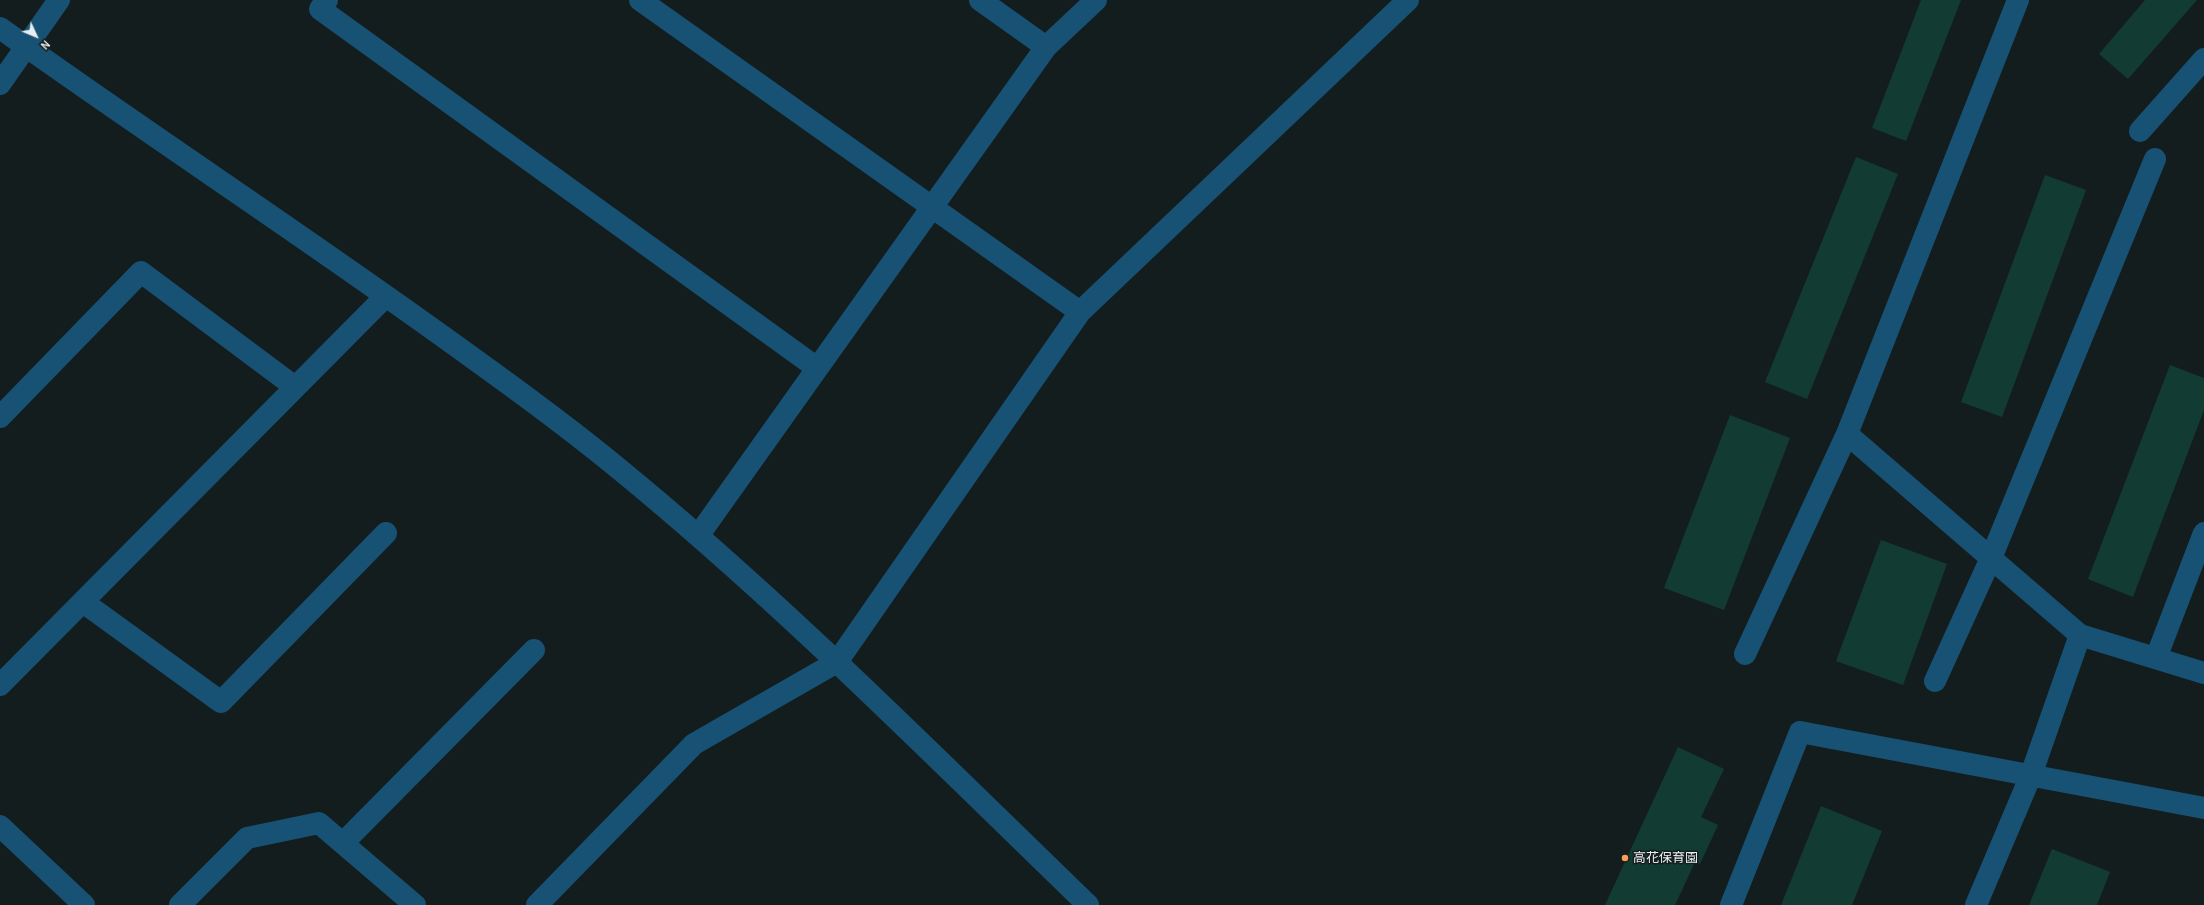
<!DOCTYPE html>
<meta charset="utf-8">
<style>
body{margin:0}
#map{position:relative;width:2204px;height:905px;overflow:hidden;background:#141d1e;font-family:Karla,sans-serif}
canvas{display:block}
.north{position:absolute;left:16px;top:16px;width:40px;height:40px;-webkit-text-stroke:3px #141d1e;paint-order:stroke;rotate:134deg;font-size:11px;font-weight:700;line-height:16px;text-align:center;color:#e8eeef}
.north::after{content:'';display:block;margin:auto;width:14px;height:18px;background:#e8eeef;clip-path:polygon(50% 0,100% 100%,50% 72%,0 100%)}
</style>
<div id="map">
<canvas width="2204" height="905"></canvas>
<div class="north">N</div>
</div>
<script>
const c = document.querySelector('canvas').getContext('2d');
c.lineJoin = 'round';
function fillPath(path, color) { c.fillStyle = color; c.fill(path, 'evenodd'); }
function stroke(path, color, width, dash) { c.strokeStyle = color; c.lineWidth = width; c.lineCap = dash ? 'butt' : 'round'; c.setLineDash(dash || []); c.stroke(path); }
function write(font, color, halo, rows, align = 'center') {
  c.font = font + ' Karla,"Noto Sans JP",sans-serif'; c.lineWidth = 3; c.setLineDash([]); c.textBaseline = 'middle'; c.strokeStyle = halo; c.fillStyle = color; for (const [text, x, y, turn = 0] of rows) {
    c.save(); c.translate(x, y); c.rotate((+turn || 0) * Math.PI / 180); c.textAlign = isNaN(turn) ? turn : align; if (halo) c.strokeText(text, 0, 0); c.fillText(text, 0, 0); c.restore();
  }
}
fillPath(new Path2D(`
 M1921,0H1961L1906,141L1872,128Z
 M2145,0H2197L2128,79L2099,54Z
 M1856,157L1898,174L1807,399L1765,382Z
 M2045,175L2086,190L2002,417L1961,402Z
 M2170,365L2204,378V410L2133,597L2088,579Z
 M1730,415L1790,438L1724,610L1664,588Z
 M1881,540L1947,564L1903,685L1836,661Z
 M1678,747L1724,769L1701,817L1718,825L1700,864L1695,862L1675,905H1605Z
 M1821,806L1882,831L1852,905H1781Z
 M2052,849L2110,872L2097,905H2029Z`), '#123c33');
stroke(new Path2D(`
 M327,0L320,9L817,368
 M640,0L1080,312
 M980,0L1046,47
 M2018,0L1847,434L2080,635L2204,673
 M0,28C147,133 298,232 445,338C502,379 559,420 613,464C781,601 933,755 1088,905
 M0,84L59,0
 M2140,131L2204,59
 M0,417L141,272L295,387
 M698,536L1046,47L1096,0
 M83,602L221,702L386,533
 M1745,654L1847,434
 M2156,658L2204,533
 M1935,681L1991,558L2155,159
 M0,685L386,296
 M0,826L84,905
 M343,843L534,650
 M180,905L247,838L319,823L415,905
 M537,905L694,744L837,662L1080,312L1408,0
 M1731,905L1800,732L2204,808
 M1976,905L2031,775L2080,635`), '#175274', 22);
for (const [x, y, r, color] of [
 [1625,858,4,"#fd9c56"]
]) { const dot = new Path2D(); dot.arc(x, y, r, 0, 2 * Math.PI); c.fillStyle = color; c.fill(dot); stroke(dot, '#141d1e', 1.5); }
write('13px', '#e8eeef', '#141d1e', [
 ["高花保育園",1633,858]
], 'left');
</script>
